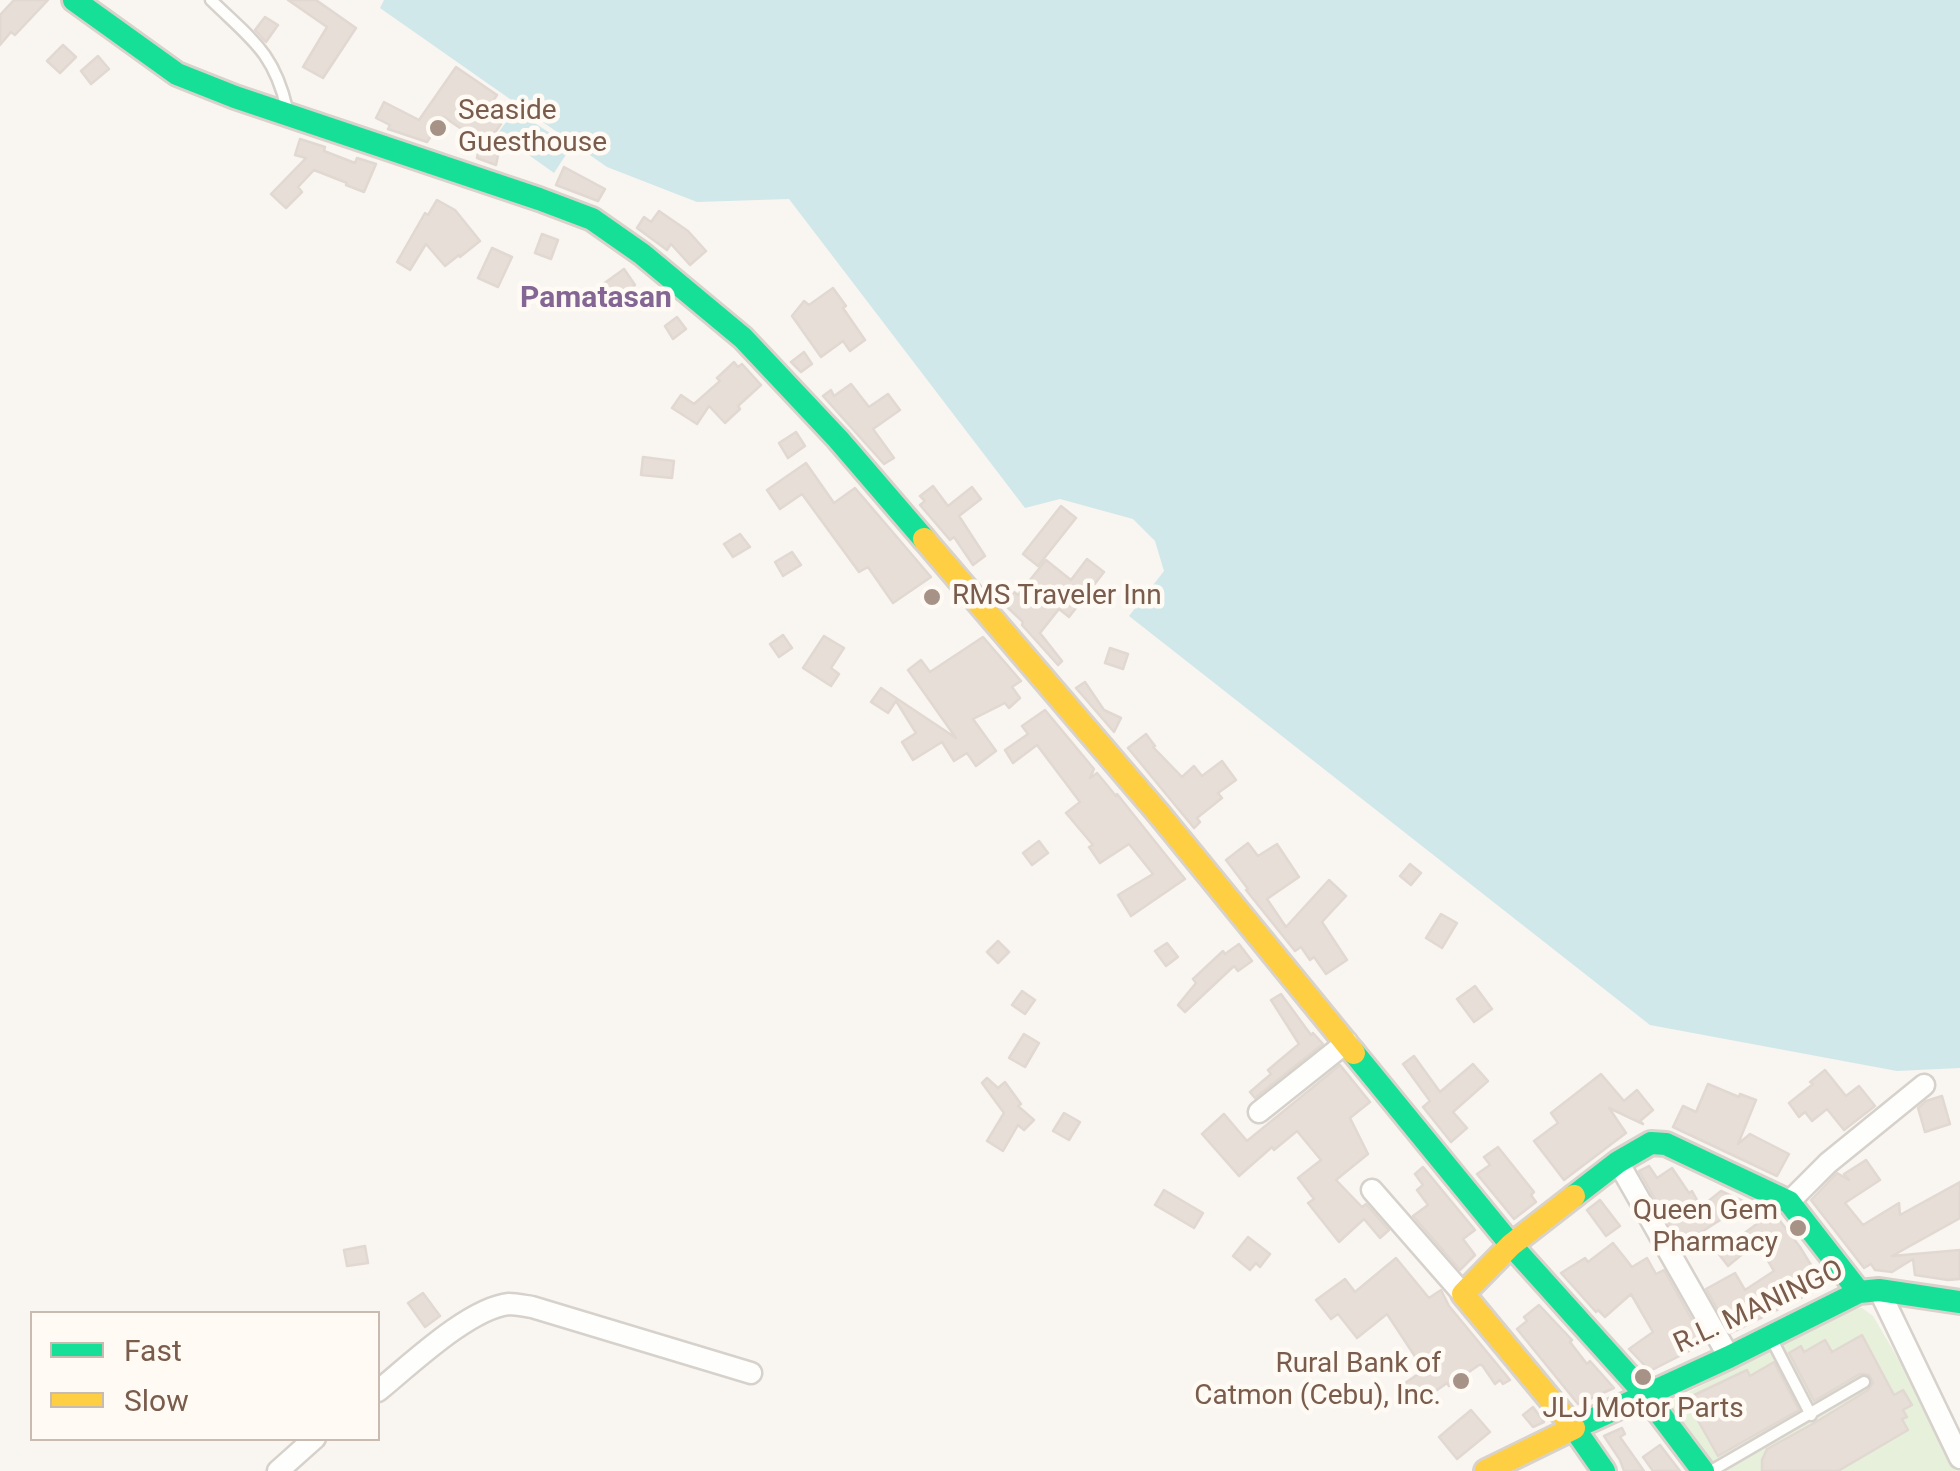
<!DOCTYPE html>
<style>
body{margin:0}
#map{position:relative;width:1960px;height:1471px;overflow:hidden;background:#f9f5f0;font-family:Roboto,sans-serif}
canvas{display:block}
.legend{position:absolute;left:30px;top:1311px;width:350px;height:130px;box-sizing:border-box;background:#fffaf3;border:2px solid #cabbb1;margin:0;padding:12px 18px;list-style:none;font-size:30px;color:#7a5c4d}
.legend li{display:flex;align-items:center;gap:20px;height:50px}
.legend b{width:50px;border:2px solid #cabbb1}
</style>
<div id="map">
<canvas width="1960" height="1471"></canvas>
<ul class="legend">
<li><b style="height:12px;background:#16e098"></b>Fast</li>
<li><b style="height:12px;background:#ffcf43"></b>Slow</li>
</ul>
</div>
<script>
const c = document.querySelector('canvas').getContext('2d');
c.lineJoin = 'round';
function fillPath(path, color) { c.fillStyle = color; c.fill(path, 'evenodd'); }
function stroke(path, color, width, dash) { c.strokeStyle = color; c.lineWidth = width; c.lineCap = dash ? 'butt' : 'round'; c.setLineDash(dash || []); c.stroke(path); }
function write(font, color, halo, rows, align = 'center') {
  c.font = font + ' Roboto,sans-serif'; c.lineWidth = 9; c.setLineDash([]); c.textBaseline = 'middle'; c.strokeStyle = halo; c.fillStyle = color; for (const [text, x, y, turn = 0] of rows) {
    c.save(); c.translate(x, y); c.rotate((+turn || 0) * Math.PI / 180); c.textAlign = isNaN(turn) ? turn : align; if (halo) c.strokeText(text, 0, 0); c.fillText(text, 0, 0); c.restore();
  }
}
fillPath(new Path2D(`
 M1862,1308L1873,1316L1960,1464V1471H1719L1668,1403L1848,1309Z`), '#e7f0db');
fillPath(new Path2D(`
 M384,0H1960V1068L1897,1071L1650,1025L1129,616L1164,571L1155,541L1133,519L1060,499L1025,508L789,199L697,202L607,167L380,8Z
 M515,110L571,147L554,173L498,133Z`), '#d0e8ea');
const building = new Path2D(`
 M14,0H48L15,35L11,32L0,45V15Z
 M288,0H316L356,28L323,78L303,67L327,27Z
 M265,17L278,25L266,42L255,30Z
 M63,45L76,57L60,73L47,61Z
 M98,56L109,69L91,84L81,71Z
 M456,67L497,95L485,113L501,124L487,144L500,146L496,165L477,158L480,143H482L444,117L427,142L388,129L390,125L376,118L384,102L419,120Z
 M300,139L325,147L324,151L355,163L357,158L376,164L364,192L346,185L347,183L314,170L298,187L302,192L286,208L271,194L306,158L295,155Z
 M564,167L605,189L598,201L556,185Z
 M437,200L455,210L480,241L460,257L459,255L445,266L426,244L410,270L397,262L425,213L428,215Z
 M659,211L688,231L706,251L690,265L671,244L667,250L637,228L644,217L651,222Z
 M542,234L558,240L551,259L535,253Z
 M492,248L512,257L498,287L478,278Z
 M624,269L635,285L610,303L599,287Z
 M833,288L846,306L843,308L865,340L850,351L843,341L821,357L792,316L804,301L809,305Z
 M677,317L686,329L673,339L665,326Z
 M804,352L812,364L801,372L791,362Z
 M734,362L738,367L742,364L761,385L738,406L740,409L725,423L709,406L697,424L672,408L681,395L694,404L720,381L717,378Z
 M851,384L869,407L888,394L900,410L873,429L894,458L884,464L823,396L831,390L834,396Z
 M796,432L805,446L788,458L779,443Z
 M643,457L674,461L672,478L641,475Z
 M806,463L834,503L855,488L931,577L893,603L868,567L859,572L802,494L780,509L767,490Z
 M933,486L948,506L972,487L981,499L959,516L985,556L973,565L954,537L950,540L920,505L925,501L920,496Z
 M1061,506L1076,518L1038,566L1023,554Z
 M740,534L750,547L733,557L724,544Z
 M792,552L801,565L783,576L775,562Z
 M1087,559L1104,572L1069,617L1059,609L1040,633L1062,661L1058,665L1022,625L1023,622L1005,605L1014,592L1018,595L1046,560L1071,580Z
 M783,635L792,648L779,657L770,644Z
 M824,636L844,648L831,668L839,674L831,686L803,668Z
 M983,637L1021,681L1012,687L1020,698L1009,708L1005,703L973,719L996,751L976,766L967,753L954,761L942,742L913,760L902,742L916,733L896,701L888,713L871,702L881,688L956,738L908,670L921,660L930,672Z
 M1110,648L1128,654L1123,669L1105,663Z
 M1085,682L1104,710L1121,718L1114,732L1076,688Z
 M1045,710L1094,769L1090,778L1097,773L1116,796L1117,794L1185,879L1131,916L1118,895L1153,874L1129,844L1100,863L1089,847L1093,845L1066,813L1080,802L1037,745L1013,763L1005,750L1028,734L1022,726Z
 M1146,734L1155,746L1153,747L1182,777L1194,766L1202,776L1222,761L1236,780L1218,793L1222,798L1197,818L1200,822L1194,828L1128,748Z
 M1039,841L1048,853L1032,865L1023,853Z
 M1248,843L1258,856L1277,844L1299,877L1267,899L1286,927L1329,880L1346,896L1322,922L1347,960L1326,974L1314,957L1310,960L1301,947L1295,951L1246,890L1248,889L1226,860Z
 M1410,864L1421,873L1411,885L1400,876Z
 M1441,914L1457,923L1442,948L1426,938Z
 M998,941L1009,952L998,963L987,952Z
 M1167,943L1178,957L1166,966L1155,951Z
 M1239,944L1252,961L1238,971L1234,966L1185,1012L1178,1005L1196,983L1193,979L1223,951L1225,954Z
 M1475,986L1492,1009L1474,1022L1457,999Z
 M1022,991L1035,1000L1025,1014L1012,1005Z
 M1281,994L1311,1035L1313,1033L1323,1044L1255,1098L1250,1092L1271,1074L1268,1070L1299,1044L1271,1000Z
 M1024,1034L1039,1043L1025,1067L1009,1058Z
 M1414,1056L1440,1092L1473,1064L1488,1081L1453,1112L1467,1128L1451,1142L1423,1107L1430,1101L1403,1064Z
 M1340,1065L1370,1102L1350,1118L1368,1154L1336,1180L1362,1207L1366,1204L1389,1230L1380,1238L1364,1219L1339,1242L1308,1203L1314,1199L1298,1178L1321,1160L1297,1131L1274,1150L1272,1147L1239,1176L1202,1134L1224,1114L1247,1141Z
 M1825,1070L1846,1096L1859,1086L1875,1106L1844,1130L1827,1109L1812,1121L1805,1112L1799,1117L1789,1103L1813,1084L1810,1082Z
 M1601,1074L1624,1101L1637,1090L1653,1110L1640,1121L1643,1124L1609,1108L1626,1133L1564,1180L1534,1141L1558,1123L1551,1113Z
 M987,1078L998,1088L1005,1082L1021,1104L1018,1106L1034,1120L1024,1130L1018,1125L1003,1151L987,1141L1004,1113L982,1083Z
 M1708,1084L1739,1097L1740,1094L1756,1100L1738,1144L1750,1134L1789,1154L1777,1176L1673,1127L1683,1106L1696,1112Z
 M1942,1096L1950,1124L1925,1132L1918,1108L1926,1101Z
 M1064,1113L1080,1122L1069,1140L1053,1131Z
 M1498,1147L1534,1192L1531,1195L1536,1202L1514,1219L1477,1174L1490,1165L1484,1157Z
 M1866,1160L1880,1180L1845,1203L1863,1225L1899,1203L1900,1215L1960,1182V1218L1892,1256L1960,1250V1279L1948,1280L1915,1275L1913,1259L1892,1272L1875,1270L1871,1264L1864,1268L1811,1200L1837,1173L1849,1180L1844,1174Z
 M1649,1166L1657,1178L1672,1168L1689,1193L1692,1191L1701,1207L1721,1191L1747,1203L1681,1245L1639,1171Z
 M1423,1167L1475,1230L1463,1239L1475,1255L1460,1270L1413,1216L1428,1205L1417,1190L1423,1185L1415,1174Z
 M1164,1190L1203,1213L1194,1228L1155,1205Z
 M1600,1200L1620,1226L1606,1236L1587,1210Z
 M1770,1214L1777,1217L1800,1247L1814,1270L1817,1269L1827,1285L1731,1333L1706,1289L1735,1273L1745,1290L1774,1271L1757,1242L1728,1266L1718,1253Z
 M1248,1237L1270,1254L1260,1267L1256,1263L1250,1270L1233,1256Z
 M1613,1243L1632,1267L1647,1258L1656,1274L1664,1270L1705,1343L1650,1371L1629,1349L1653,1332L1631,1294L1605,1317L1598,1310L1596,1312L1561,1273L1585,1258L1588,1262Z
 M365,1246L368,1263L347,1266L344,1250Z
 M1396,1258L1429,1298L1441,1290L1449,1306L1510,1380L1503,1384L1500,1380L1495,1384L1482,1365H1479L1449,1386L1447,1383L1423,1400L1417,1392L1403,1402L1395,1390L1424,1370L1387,1314L1357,1338L1338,1314L1331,1319L1316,1300L1345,1279L1355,1292Z
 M423,1293L440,1316L425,1327L408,1303Z
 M1539,1305L1572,1340L1570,1342L1587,1364L1590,1361L1614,1388L1578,1404L1517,1329L1527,1321L1524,1317Z
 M1862,1335L1894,1395L1903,1390L1912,1405L1903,1410L1907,1417L1902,1419L1908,1430L1838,1471H1762V1460L1767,1449L1816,1422L1868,1390L1873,1383L1869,1375L1860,1374L1814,1401L1789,1353L1801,1346L1804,1352L1825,1340L1832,1352Z
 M1774,1362L1799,1410L1718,1456L1692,1410L1696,1407L1690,1397L1747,1370L1750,1376Z
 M1533,1407L1544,1422L1533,1427L1523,1415Z
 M1471,1410L1490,1432L1457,1459L1439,1437Z
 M1622,1428L1625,1434L1620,1437L1644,1471H1624L1620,1460L1604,1436Z
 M1660,1445L1680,1471H1653L1643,1457Z`);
fillPath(building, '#e6ded7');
stroke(building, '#e2d8d2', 2.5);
const lane = new Path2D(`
 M211,0C251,39 274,52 287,109
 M1772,1340L1811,1415
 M1711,1471L1864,1382`);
const street = new Path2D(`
 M1259,1112L1347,1042
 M1618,1162L1729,1357
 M1372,1190L1463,1294
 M1789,1202L1828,1163L1924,1085
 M1879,1290L1960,1458
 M378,1391C409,1366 469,1308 509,1304C516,1304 525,1306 532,1307L751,1373
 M278,1471L315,1438`);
const fast = new Path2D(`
 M74,0L177,74L235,97L539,199L592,219L642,254L743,338L838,439L924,539
 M1354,1053L1511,1245L1645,1394L1703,1471
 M1574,1196L1618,1162L1651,1143L1666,1144L1789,1202L1859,1292
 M1604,1471L1574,1428L1729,1357L1859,1292L1879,1290L1960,1302`);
const slow = new Path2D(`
 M924,539L1159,814L1354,1053
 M1486,1471L1574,1428L1463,1294L1511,1245L1574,1196`);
stroke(lane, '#d7d1cb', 15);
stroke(street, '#d7d1cb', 25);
stroke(fast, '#d9d2cb', 28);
stroke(slow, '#d9d2cb', 28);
stroke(lane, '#fefefd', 10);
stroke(street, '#fefefd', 20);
stroke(fast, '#16e098', 22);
stroke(slow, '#ffcf43', 22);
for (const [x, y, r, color] of [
 [438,128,10,"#a69286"],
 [932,597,10,"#a69286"],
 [1798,1228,10,"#a69286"],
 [1643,1377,10,"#a69286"],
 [1461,1381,10,"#a69286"]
]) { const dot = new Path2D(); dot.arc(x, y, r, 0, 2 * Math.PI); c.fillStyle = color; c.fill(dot); stroke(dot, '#fffaf3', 4); }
write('28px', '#7a5c4d', '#fffaf3', [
 ["Seaside",458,112],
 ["Guesthouse",458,144],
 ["RMS Traveler Inn",952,597],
 ["Queen Gem",1778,1212,"right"],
 ["Pharmacy",1778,1244,"right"],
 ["Rural Bank of",1441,1365,"right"],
 ["Catmon (Cebu), Inc.",1441,1397,"right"],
 ["JLJ Motor Parts",1643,1410,"center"]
], 'left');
write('28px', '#7a5c4d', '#fffaf3', [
 ["R.L. MANINGO",1759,1308,-25]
]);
write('bold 30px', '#846695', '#fffaf3', [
 ["Pamatasan",596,299]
]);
</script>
